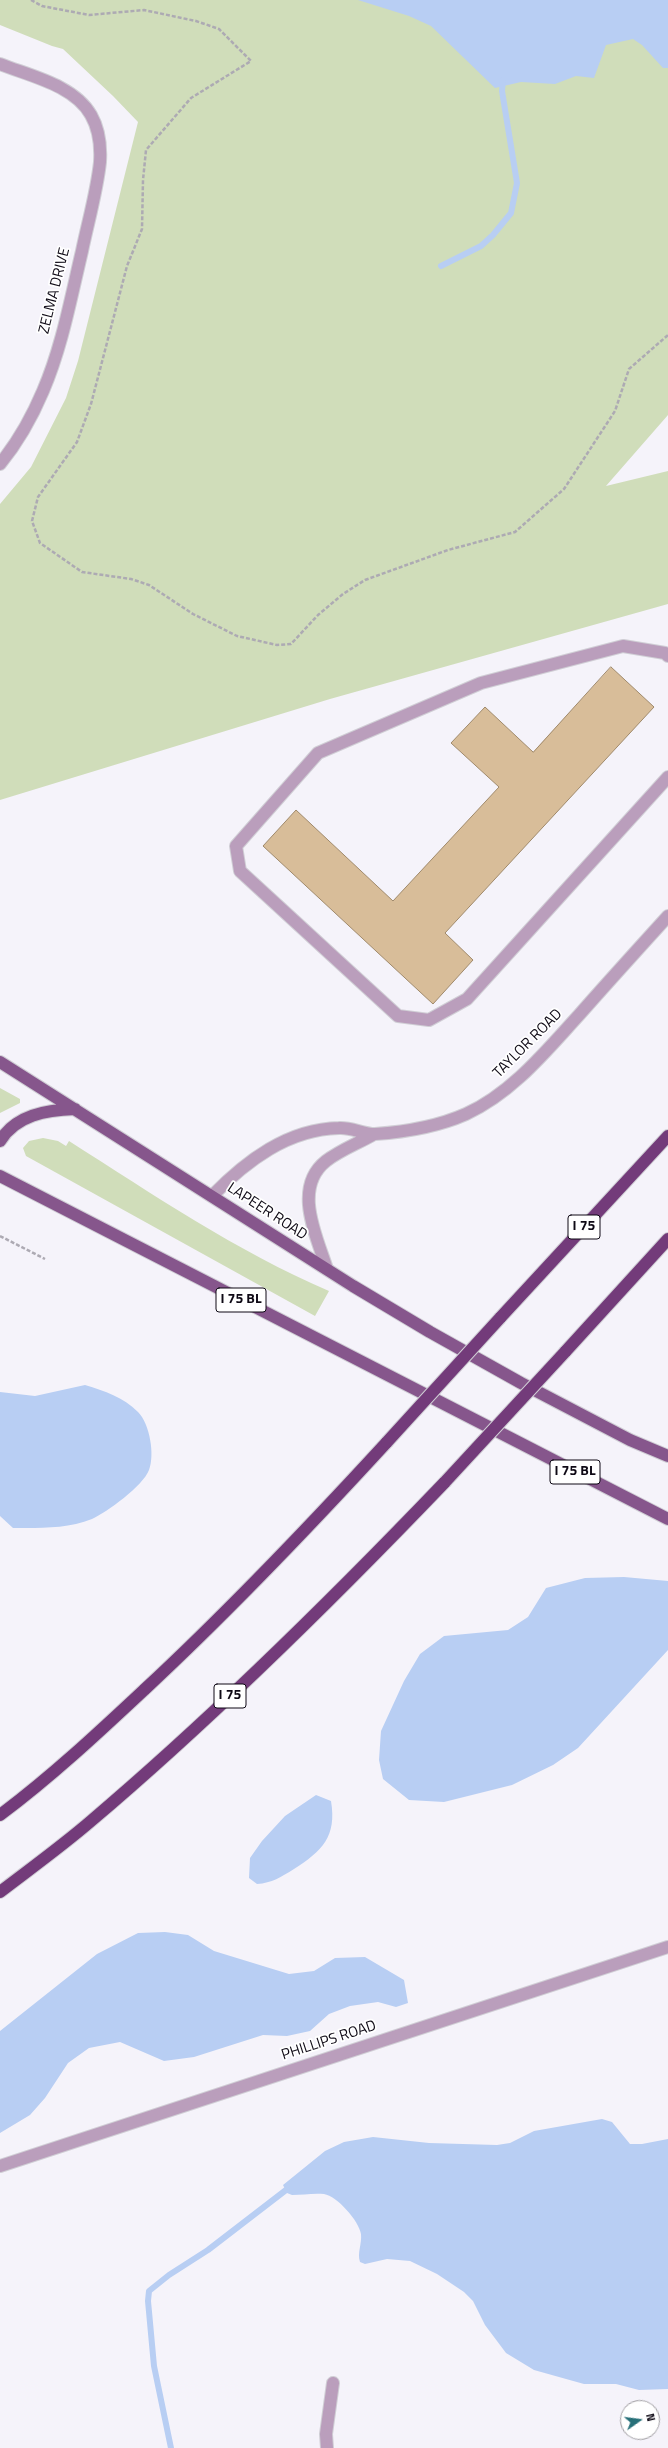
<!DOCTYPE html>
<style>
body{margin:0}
#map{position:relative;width:668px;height:2448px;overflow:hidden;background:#f5f3fa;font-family:"Titillium Web",sans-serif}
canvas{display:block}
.north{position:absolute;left:620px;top:2400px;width:40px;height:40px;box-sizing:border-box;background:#fff;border:1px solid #9f9da1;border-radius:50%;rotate:76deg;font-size:11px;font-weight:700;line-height:16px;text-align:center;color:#0e0915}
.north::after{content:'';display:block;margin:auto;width:14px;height:18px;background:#266f78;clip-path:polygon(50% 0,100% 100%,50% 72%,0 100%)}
</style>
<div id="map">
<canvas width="668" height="2448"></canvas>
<div class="north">N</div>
</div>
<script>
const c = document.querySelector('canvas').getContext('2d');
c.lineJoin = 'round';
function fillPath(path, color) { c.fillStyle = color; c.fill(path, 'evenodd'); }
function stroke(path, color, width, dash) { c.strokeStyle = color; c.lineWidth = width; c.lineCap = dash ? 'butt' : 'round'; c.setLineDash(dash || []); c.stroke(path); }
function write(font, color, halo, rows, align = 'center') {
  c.font = font + ' "Titillium Web",sans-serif'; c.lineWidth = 3.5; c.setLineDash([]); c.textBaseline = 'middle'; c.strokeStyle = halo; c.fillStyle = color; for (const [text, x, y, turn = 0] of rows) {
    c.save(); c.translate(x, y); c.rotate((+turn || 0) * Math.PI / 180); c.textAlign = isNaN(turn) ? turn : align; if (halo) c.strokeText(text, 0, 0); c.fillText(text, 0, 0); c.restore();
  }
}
fillPath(new Path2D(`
 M0,0H668V415L606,486L668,471V604L330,699L0,800V504L31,467L66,398L78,361L138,122L113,96L63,49L52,46L0,25Z
 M0,1088L20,1099V1103L0,1113Z
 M43,1138L58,1141L66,1146L69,1141C154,1195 236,1251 329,1291L315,1316L26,1156L23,1148L29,1141Z`), '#d0ddba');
fillPath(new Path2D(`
 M358,0H668V68H663L642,45L633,39L606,45L594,78L576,76L555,84L521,82L495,88L431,26L409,16Z
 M85,1385C105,1391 123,1397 138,1412C150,1424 155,1455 149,1470C143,1486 107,1512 92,1519C67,1529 39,1528 13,1528L0,1516V1392L35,1396Z
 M624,1577L668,1581V1650L578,1748L553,1765L512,1785L444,1802L409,1800L383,1779L379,1760L381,1731L404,1681L420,1654L444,1636L508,1630L528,1617L546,1588L585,1578Z
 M316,1795L331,1801C337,1837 322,1851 294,1869C281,1877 272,1883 257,1884L249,1878L250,1858L262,1841L285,1816Z
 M165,1932L188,1935L214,1951L289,1974L314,1971L335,1958L365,1957L404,1980L408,2003L396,2007L378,2002L350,2006L329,2014L310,2031L287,2036L263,2035L194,2057L164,2061L120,2042L89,2048L68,2063L45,2098L30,2115L0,2133V2031L97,1954L138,1933Z
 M602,2119L612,2122L630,2144H642L668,2139V2389L639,2390L616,2384H584L534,2370L506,2353L485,2325L473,2301L464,2292L437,2274L410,2261L387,2259L365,2264L360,2262C357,2253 362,2244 361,2234C359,2221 337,2196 324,2194C313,2193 302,2195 292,2195L287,2193L283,2185L325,2151L344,2142L373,2137L429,2143L497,2145L510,2143L534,2131Z`), '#b8cef3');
stroke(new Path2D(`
 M441,266L481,246L493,235L511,213L517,183L502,91L503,80
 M171,2448L154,2366L148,2301L149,2291L169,2275L208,2250L286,2190`), '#b8cef3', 6);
const building = new Path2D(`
 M611,667L654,707L445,933L473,960L433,1004L263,846L296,810L393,901L499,787L451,743L485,707L533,752Z`);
fillPath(building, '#d8bd99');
stroke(building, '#9f896b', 1);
const minor = new Path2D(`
 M0,64C30,76 74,85 91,115C99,129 101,146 100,162C97,191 88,222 82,251C71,297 62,347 43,391C32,417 18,442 0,464
 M668,656L665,653L623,646L481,683L318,753L236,846L240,871L398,1016L429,1020L467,999L668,777
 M212,1196C246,1161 288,1129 339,1128C351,1127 363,1134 375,1134C405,1132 439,1126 466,1114C512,1093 546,1051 579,1015C608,982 638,949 668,916
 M327,1269C317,1237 292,1188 326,1161C340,1150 359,1143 374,1134
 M0,2166L668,1947
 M327,2448L326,2434L333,2383`);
const major = new Path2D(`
 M0,1062L353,1286L430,1332L521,1383L630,1440L668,1456
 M0,1141C16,1115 46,1110 75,1109
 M0,1176L668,1519`);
const highway = new Path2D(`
 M500,1318L668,1136
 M565,1352L668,1239
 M0,1815C51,1777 98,1733 144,1690C229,1611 309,1527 387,1442
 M0,1892C30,1869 62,1846 91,1821C216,1715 332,1600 445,1482`);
stroke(minor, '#d0ced5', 14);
stroke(major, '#d0ced5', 14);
stroke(highway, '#d0ced5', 14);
stroke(new Path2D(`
 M31,0L42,6L89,15L144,10L196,21L219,29L251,61L191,98L146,150L143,180L142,229L127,266L91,404L77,442L38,497L32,521L40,543L82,572L131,579L149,585L193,614L237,636L277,645L291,644L318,615L343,594L365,580L448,550L515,532L564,489L615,411L629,369L668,335
 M0,1236L45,1259`), '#adaab3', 2.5, [4, 2]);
stroke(minor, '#ba9ebc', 12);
stroke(major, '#86568c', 12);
stroke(highway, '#733b7a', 12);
const highwayBridge = new Path2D(`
 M387,1442L500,1318
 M445,1482L565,1352`);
stroke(highwayBridge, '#d0ced5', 14, []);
stroke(highwayBridge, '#733b7a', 12);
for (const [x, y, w] of [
 [584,1227,32],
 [241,1300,50],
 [575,1472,50],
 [230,1696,32]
]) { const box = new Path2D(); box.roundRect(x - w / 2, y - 12, w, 24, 3); c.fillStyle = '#fff'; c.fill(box); stroke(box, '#0e0915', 1); }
write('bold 14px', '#0e0915', null, [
 ["I 75",584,1227],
 ["I 75 BL",241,1300],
 ["I 75 BL",575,1472],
 ["I 75",230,1696]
]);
write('15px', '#0e0915', '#fff', [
 ["ZELMA DRIVE",55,291,-76],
 ["TAYLOR ROAD",528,1044,-45],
 ["LAPEER ROAD",267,1212,33],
 ["PHILLIPS ROAD",329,2041,-18]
]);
</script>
